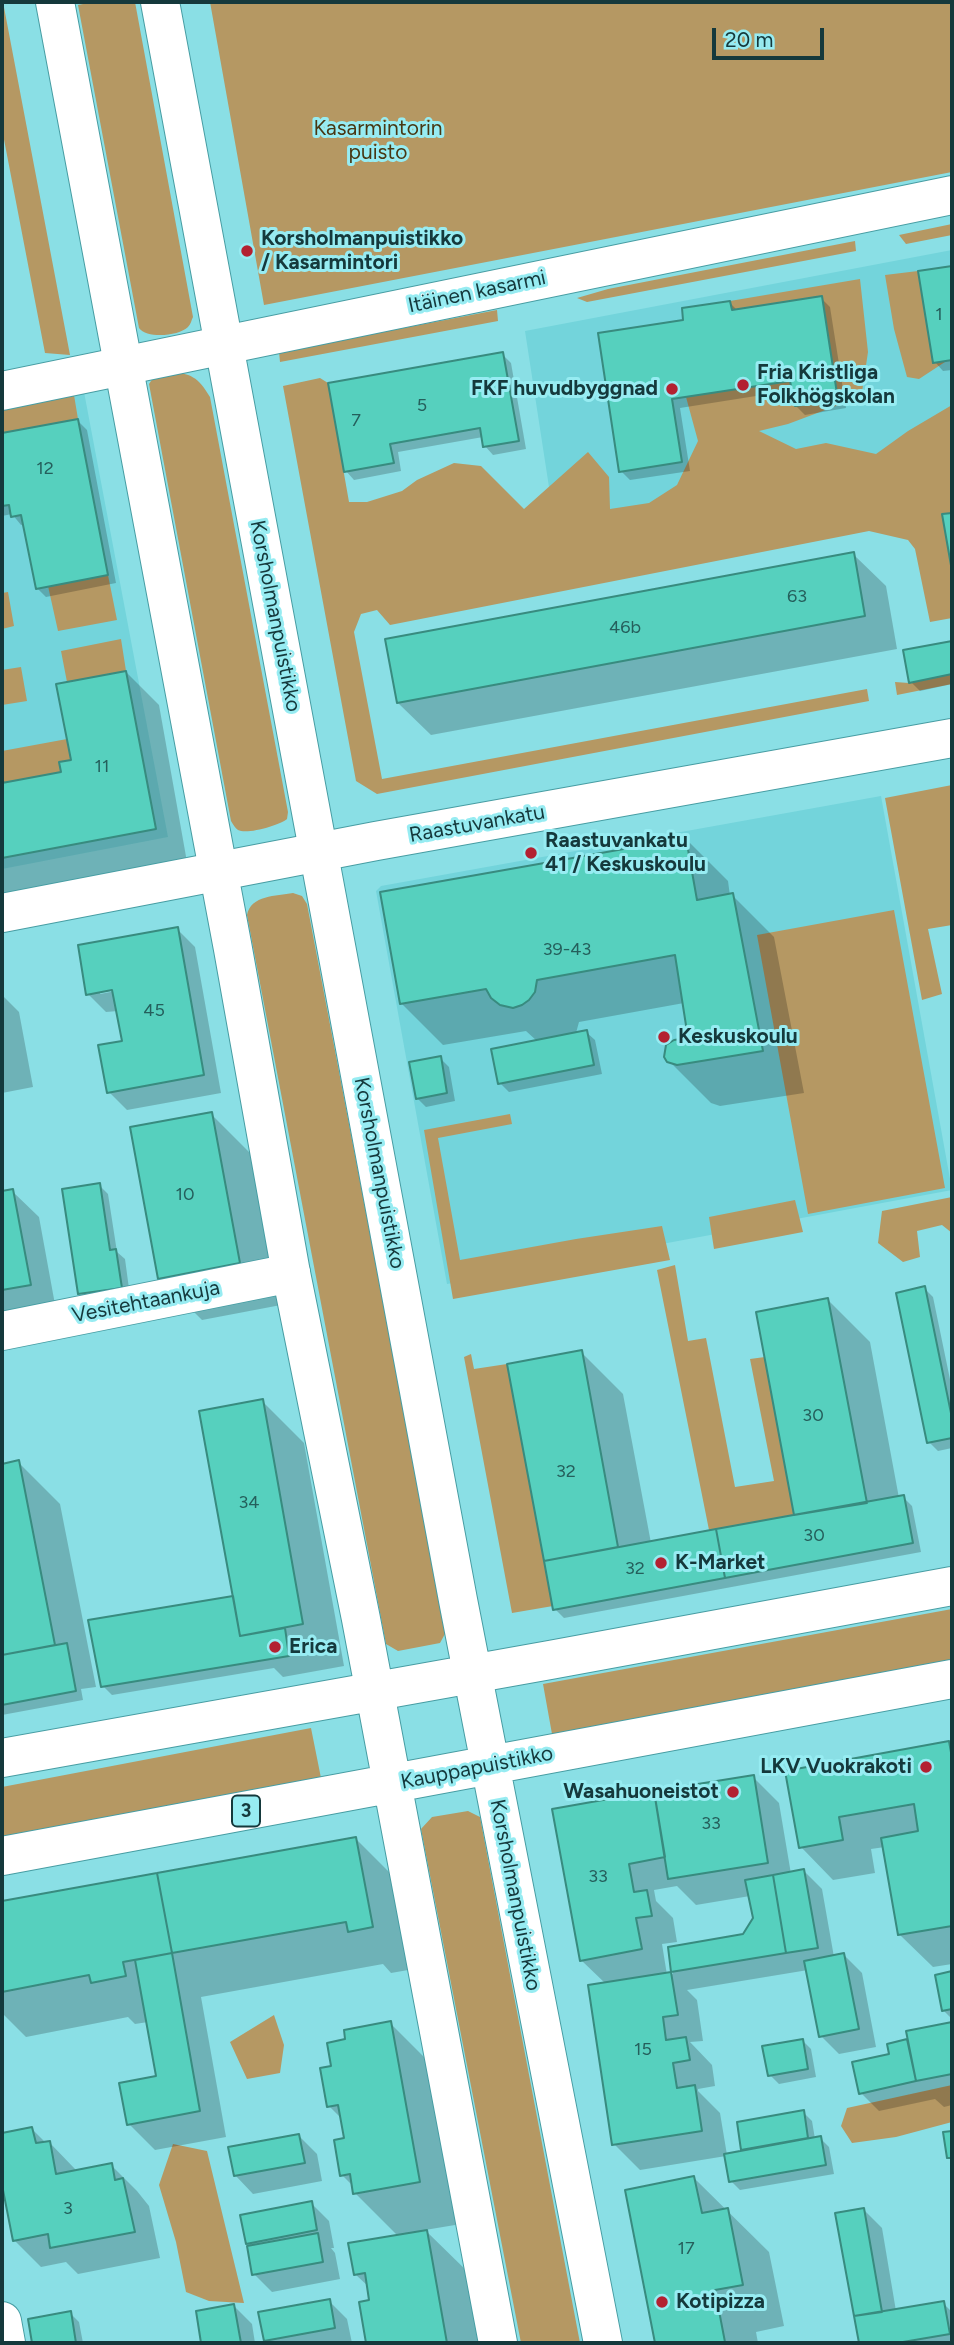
<!DOCTYPE html>
<meta charset="utf-8">
<style>
body{margin:0}
#map{position:relative;width:954px;height:2345px;overflow:hidden;background:#8adfe5;font-family:Figtree,sans-serif}
canvas{display:block}
.frame{position:absolute;inset:0;border:4px solid #15393c;pointer-events:none}
.scale{position:absolute;left:712px;top:28px;width:112px;height:32px;box-sizing:border-box;border:4px solid #15393c;border-top:0;padding-left:9px;font-size:21px;line-height:24px;white-space:nowrap;color:#15393c;-webkit-text-stroke:5px #97ecf2;paint-order:stroke}
</style>
<div id="map">
<canvas width="954" height="2345"></canvas>
<div class="frame"></div>
<div class="scale">20 m</div>
</div>
<script>
const c = document.querySelector('canvas').getContext('2d');
c.lineJoin = 'round';
function fillPath(path, color) { c.fillStyle = color; c.fill(path, 'evenodd'); }
function stroke(path, color, width, dash) { c.strokeStyle = color; c.lineWidth = width; c.lineCap = dash ? 'butt' : 'round'; c.setLineDash(dash || []); c.stroke(path); }
function write(font, color, halo, rows, align = 'center') {
  c.font = font + ' Figtree,sans-serif'; c.lineWidth = 6; c.setLineDash([]); c.textBaseline = 'middle'; c.strokeStyle = halo; c.fillStyle = color; for (const [text, x, y, turn = 0] of rows) {
    c.save(); c.translate(x, y); c.rotate((+turn || 0) * Math.PI / 180); c.textAlign = isNaN(turn) ? turn : align; if (halo) c.strokeText(text, 0, 0); c.fillText(text, 0, 0); c.restore();
  }
}
fillPath(new Path2D(`
 M952,250V440L555,526L525,331Z
 M81,376L168,837L2,869V391Z
 M881,796L952,1190L447,1284L376,891L381,886Z`), '#73d4db');
fillPath(new Path2D(`
 M2,2H3L70,355L45,353L2,129Z
 M93,2H135L193,317C191,321 191,324 188,327C179,336 147,339 139,328L78,5Z
 M210,2H952V172L264,305Z
 M952,224V235L906,244L899,235Z
 M855,241L856,251L587,302L577,298L608,289Z
 M918,271L933,363L948,360L919,379L907,377L894,329L885,275Z
 M860,279L868,352L862,392L844,403L788,424L759,431L796,449L826,443L876,454L908,431L952,405V513L942,515L952,571V618L930,622L915,549L908,540L869,531L390,625L377,610L361,614L354,632L382,779L867,689L869,701L377,794L356,781L283,386L320,378L328,383L349,502H367L402,491L417,480L454,463L481,466L524,509L588,452L609,477L610,509L649,503L677,485L698,441L686,397L790,381L795,406L838,399L822,296L732,310L730,301Z
 M497,310L498,321L280,362L279,352Z
 M168,372C191,373 198,377 210,397L288,812L287,819C280,825 247,835 238,830C235,828 233,824 231,821L149,384L155,375Z
 M73,389L78,419L2,433V402Z
 M108,575L117,620L58,631L48,586Z
 M8,592L14,626L2,629V593Z
 M121,639L126,671L67,682L61,651Z
 M21,667L27,701L2,705V670Z
 M952,674V684L897,695L895,682L909,683Z
 M67,739L71,760L61,772L2,783V751Z
 M952,785V925L928,929L942,994L922,1000L885,798Z
 M293,893L302,896L307,904L446,1632L440,1643L398,1651L386,1644L247,915C251,895 276,896 293,893Z
 M894,910L945,1188L808,1214L757,935Z
 M510,1114L512,1124L438,1138L460,1260L576,1239L662,1226L670,1260L453,1299L424,1130Z
 M952,1197V1233L942,1225L917,1231L920,1257L903,1262L878,1243L882,1211Z
 M795,1200L803,1232L714,1249L709,1217Z
 M675,1265L688,1341L706,1338L735,1487L774,1481L750,1359L765,1357L794,1515L709,1530L657,1270Z
 M471,1354L474,1369L507,1364L553,1606L512,1613L464,1357Z
 M952,1609V1660L552,1734L543,1684Z
 M311,1728L321,1778L2,1838V1787Z
 M468,1811L480,1817L580,2343H521L421,1829L432,1817Z
 M274,2015L284,2045L280,2073L247,2079L230,2042Z
 M952,2085V2122L896,2137L852,2143L841,2126L847,2108Z
 M173,2144L207,2151L244,2303L209,2301L186,2292L176,2242L159,2185Z`), '#b59863');
fillPath(new Path2D(`
 M952,267V370L943,371L935,362L920,272Z
 M821,298L830,307L846,408L805,415L796,406L794,390L680,408L690,471L630,480L621,471L685,321L730,303L738,311Z
 M502,354L511,363L526,449L493,455L485,446L483,437L398,452L401,471L354,480L346,471Z
 M78,421L87,430L116,583L46,597L37,588L25,524L21,525L12,514L2,516V435Z
 M853,554L886,586L897,649L431,735L398,703Z
 M952,642V684L920,691L911,682L905,651Z
 M126,672L159,705L187,862L2,897V779L7,784L63,774Z
 M686,839L728,881L730,896L732,895L774,937L804,1093L720,1106L711,1103L669,1061L690,1039L684,1003L579,1022L576,1033L586,1032L595,1040L602,1074L509,1092L500,1083L537,1041L526,1031L443,1045L401,1003Z
 M177,929L195,947L221,1093L127,1110L109,1092L124,1042L118,1011L106,1012L88,994ZM120,987L121,990L100,994V991Z
 M2,995L19,1012L33,1087L2,1093Z
 M440,1058L449,1067L455,1101L426,1107L417,1098Z
 M211,1114L253,1156L281,1305L202,1320L160,1278Z
 M99,1185L108,1194L117,1252L125,1259L130,1296L89,1302L80,1293Z
 M12,1191L39,1217L56,1310L2,1320V1193Z
 M924,1288L933,1297L952,1389V1448L938,1451L929,1442Z
 M828,1300L870,1342L899,1498L903,1497L912,1506L921,1552L564,1618L555,1609L509,1365L581,1352L623,1394L651,1543L798,1516Z
 M262,1401L304,1443L344,1666L283,1677L274,1668L112,1695L103,1686L234,1597Z
 M18,1462L60,1504L96,1687L81,1689L83,1700L2,1715V1465Z
 M949,1743L952,1747V1964L933,1967L900,1935L885,1847L871,1849L875,1873L833,1880L801,1847L787,1772Z
 M753,1777L779,1803L791,1874L804,1871L822,1889L834,1957L844,1955L862,1973L876,2047L839,2054L821,2036L808,1970L687,1990L697,2000L703,2041L690,2042L712,2065L715,2086L698,2089V2091L720,2113L727,2155L743,2152L739,2123L803,2112L812,2121L815,2139L820,2138L829,2147L834,2174L740,2190L731,2181L726,2156L640,2170L614,2144L606,1984L581,1960L554,1811ZM677,1886L696,1905L750,1896L755,1918L744,1936L670,1948L673,1974L667,1975L662,1944L677,1942L673,1918L656,1901L654,1890Z
 M356,1839L398,1881L414,1969L391,1973L383,1964L201,1997L226,2137L155,2150L129,2124L158,2077L148,2022L135,2024L128,2017L26,2037L2,2013V1903Z
 M952,1973V2019L943,2010L937,1976Z
 M390,2023L432,2065L461,2224L425,2230L469,2273L481,2343H367L361,2303L371,2301L369,2287L355,2274L398,2236L355,2193L354,2187L342,2175L346,2140L343,2120L329,2106L333,2067L347,2040Z
 M952,2024V2105L944,2107L935,2099L879,2111L861,2093L891,2056L907,2041L910,2045L908,2032Z
 M802,2040L811,2049L816,2077L779,2084L770,2075Z
 M32,2129L46,2143L49,2142L75,2169L76,2172L111,2165L137,2191L149,2206L160,2258L78,2274L66,2262L41,2267L14,2240L2,2176V2135Z
 M299,2136L317,2154L322,2181L253,2194L235,2175Z
 M694,2178L769,2252L784,2326L756,2332L758,2343H657L627,2191Z
 M311,2203L329,2221L334,2248H331L335,2253L340,2279L272,2292L254,2274L252,2247L248,2243Z
 M864,2210L882,2228L896,2311L943,2303L952,2312V2343H860L837,2215Z
 M329,2301L347,2319L352,2343H269L265,2340Z
 M234,2306L252,2324L255,2343H203L198,2312Z
 M70,2313L79,2322L83,2343H34L30,2320Z`), '#0003');
const building = new Path2D(`
 M952,266V360L933,363L918,271Z
 M822,296L838,400L795,406L790,381L672,399L682,462L619,472L598,333L683,320L682,308L730,301L732,310Z
 M503,352L519,441L483,447L480,428L390,444L394,463L344,472L328,383Z
 M78,419L108,575L36,589L21,515L11,517L9,505L2,506V433Z
 M952,513V571L942,514Z
 M854,552L865,616L397,703L385,639Z
 M952,641V674L909,683L903,650Z
 M126,671L156,829L2,858V783L61,772L59,762L71,760L56,684Z
 M686,838L697,900L733,893L763,1051L677,1065L667,1062L664,1057L666,1045L674,1040L688,1038L675,955L537,980L535,992L529,1000L522,1005L513,1008L500,1005L491,998L486,989L400,1004L380,892Z
 M178,927L204,1075L107,1093L98,1045L122,1041L112,990L86,995L78,945Z
 M587,1030L594,1065L498,1084L491,1049Z
 M441,1056L447,1093L416,1099L409,1062Z
 M212,1112L240,1263L158,1279L130,1127Z
 M100,1183L110,1250L116,1249L122,1288L78,1294L62,1189Z
 M13,1189L31,1285L2,1290V1191Z
 M925,1286L952,1418V1438L927,1443L896,1293Z
 M828,1298L867,1503L794,1515L756,1312Z
 M582,1350L618,1547L544,1561L507,1364Z
 M263,1399L303,1624L240,1636L199,1411Z
 M19,1460L55,1645L2,1655V1464Z
 M904,1495L913,1543L725,1578L716,1529Z
 M716,1529L725,1578L553,1610L544,1561Z
 M233,1596L240,1636L285,1628L289,1656L101,1687L88,1620Z
 M67,1643L76,1691L2,1705V1655Z
 M949,1741L952,1758V1926L898,1935L881,1838L918,1831L914,1804L839,1817L843,1840L799,1848L785,1771Z
 M754,1775L768,1863L668,1879L654,1791Z
 M654,1791L665,1857L629,1864L634,1892L647,1890L652,1916L636,1918L642,1949L580,1961L552,1809Z
 M356,1837L373,1927L348,1932L346,1922L172,1953L157,1873Z
 M804,1869L818,1948L786,1953L773,1875Z
 M157,1873L172,1953L123,1962L126,1976L91,1983L89,1975L2,1992V1901Z
 M773,1875L786,1953L671,1972L668,1947L743,1934L753,1918L745,1880Z
 M172,1953L200,2111L127,2125L119,2083L156,2076L135,1960Z
 M844,1953L859,2029L819,2037L804,1961Z
 M952,1971V2009L942,2011L935,1975Z
 M671,1972L678,2015L663,2017L666,2040L686,2037L690,2060L673,2063L677,2088L695,2085L702,2131L612,2145L588,1985Z
 M391,2021L420,2182L353,2194L350,2174L340,2176L334,2140L344,2138L338,2105L327,2107L320,2068L331,2066L327,2043L345,2039L344,2030Z
 M952,2022V2074L916,2081L906,2031Z
 M803,2039L808,2069L768,2076L762,2046Z
 M907,2039L916,2081L859,2094L852,2062L889,2054L887,2044Z
 M804,2110L808,2138L741,2150L737,2122Z
 M32,2127L36,2143L50,2141L56,2174L112,2163L115,2180L123,2178L135,2232L50,2248L48,2234L13,2241L2,2185V2133Z
 M952,2131V2158H947L943,2132Z
 M299,2134L305,2163L234,2176L228,2147Z
 M821,2136L826,2165L729,2182L724,2154Z
 M694,2176L702,2213L728,2208L743,2285L715,2290L725,2342L655,2343L625,2190Z
 M312,2201L317,2230L246,2244L240,2215Z
 M864,2208L882,2312L854,2316L835,2213Z
 M427,2230L447,2343H366L359,2302L369,2300L365,2273L354,2275L348,2243Z
 M318,2233L323,2262L252,2275L247,2246Z
 M330,2299L335,2328L264,2341L258,2312Z
 M944,2301L950,2334L897,2343H859L854,2316Z
 M234,2304L241,2343H201L196,2311Z
 M71,2311L76,2343H32L28,2319Z`);
fillPath(building, '#56d0be');
stroke(building, '#388b7f', 2);
const minor = new Path2D(`
 M2,391L952,195
 M2,913L376,841L952,738
 M2,1331L291,1273
 M2,2321L6,2343`);
const major = new Path2D(`
 M55,2L233,949L291,1273L361,1619L498,2343
 M160,2L458,1600L603,2343
 M2,1758L550,1660L952,1586
 M2,1856L952,1679`);
stroke(minor, '#479da3', 40);
stroke(major, '#479da3', 40);
stroke(minor, '#fff', 38);
stroke(major, '#fff', 38);
for (const [x, y, r, color] of [
 [247,251,7,"#b32131"],
 [743,385,7,"#b32131"],
 [672,389,7,"#b32131"],
 [531,853,7,"#b32131"],
 [664,1037,7,"#b32131"],
 [661,1563,7,"#b32131"],
 [275,1647,7,"#b32131"],
 [926,1767,7,"#b32131"],
 [733,1792,7,"#b32131"],
 [662,2302,7,"#b32131"]
]) { const dot = new Path2D(); dot.arc(x, y, r, 0, 2 * Math.PI); c.fillStyle = color; c.fill(dot); stroke(dot, '#97ecf2', 2.5); }
write('18px', '#255f5c', null, [
 ["1",939,315],
 ["5",422,406],
 ["7",356,421],
 ["12",45,469],
 ["63",797,597],
 ["46b",625,628],
 ["11",102,767],
 ["39-43",567,950],
 ["45",154,1011],
 ["10",185,1195],
 ["30",813,1416],
 ["32",566,1472],
 ["34",249,1503],
 ["30",814,1536],
 ["32",635,1569],
 ["33",711,1824],
 ["33",598,1877],
 ["15",643,2050],
 ["3",68,2209],
 ["17",686,2249]
]);
for (const [x, y, w] of [
 [246,1811,28]
]) { const box = new Path2D(); box.roundRect(x - w / 2, y - 15.5, w, 31, 5); c.fillStyle = '#97ecf2'; c.fill(box); stroke(box, '#15393c', 2); }
write('bold 19px', '#15393c', null, [
 ["3",246,1811]
]);
write('21px', '#483713', '#97ecf2', [
 ["Kasarmintorin",378,129],
 ["puisto",378,153]
]);
write('bold 21px', '#15393c', '#97ecf2', [
 ["Korsholmanpuistikko",261,239],
 ["/ Kasarmintori",261,263],
 ["Fria Kristliga",757,373],
 ["Folkhögskolan",757,397],
 ["FKF huvudbyggnad",658,389,"right"],
 ["Raastuvankatu",545,841],
 ["41 / Keskuskoulu",545,865],
 ["Keskuskoulu",678,1037],
 ["K-Market",675,1563],
 ["Erica",289,1647],
 ["LKV Vuokrakoti",912,1767,"right"],
 ["Wasahuoneistot",719,1792,"right"],
 ["Kotipizza",676,2302]
], 'left');
write('21px', '#15393c', '#97ecf2', [
 ["Itäinen kasarmi",477,292,-12],
 ["Korsholmanpuistikko",275,616,79],
 ["Raastuvankatu",477,824,-10],
 ["Korsholmanpuistikko",379,1173,79],
 ["Vesitehtaankuja",146,1302,-11],
 ["Kauppapuistikko",477,1768,-11],
 ["Korsholmanpuistikko",515,1895,79]
]);
</script>
